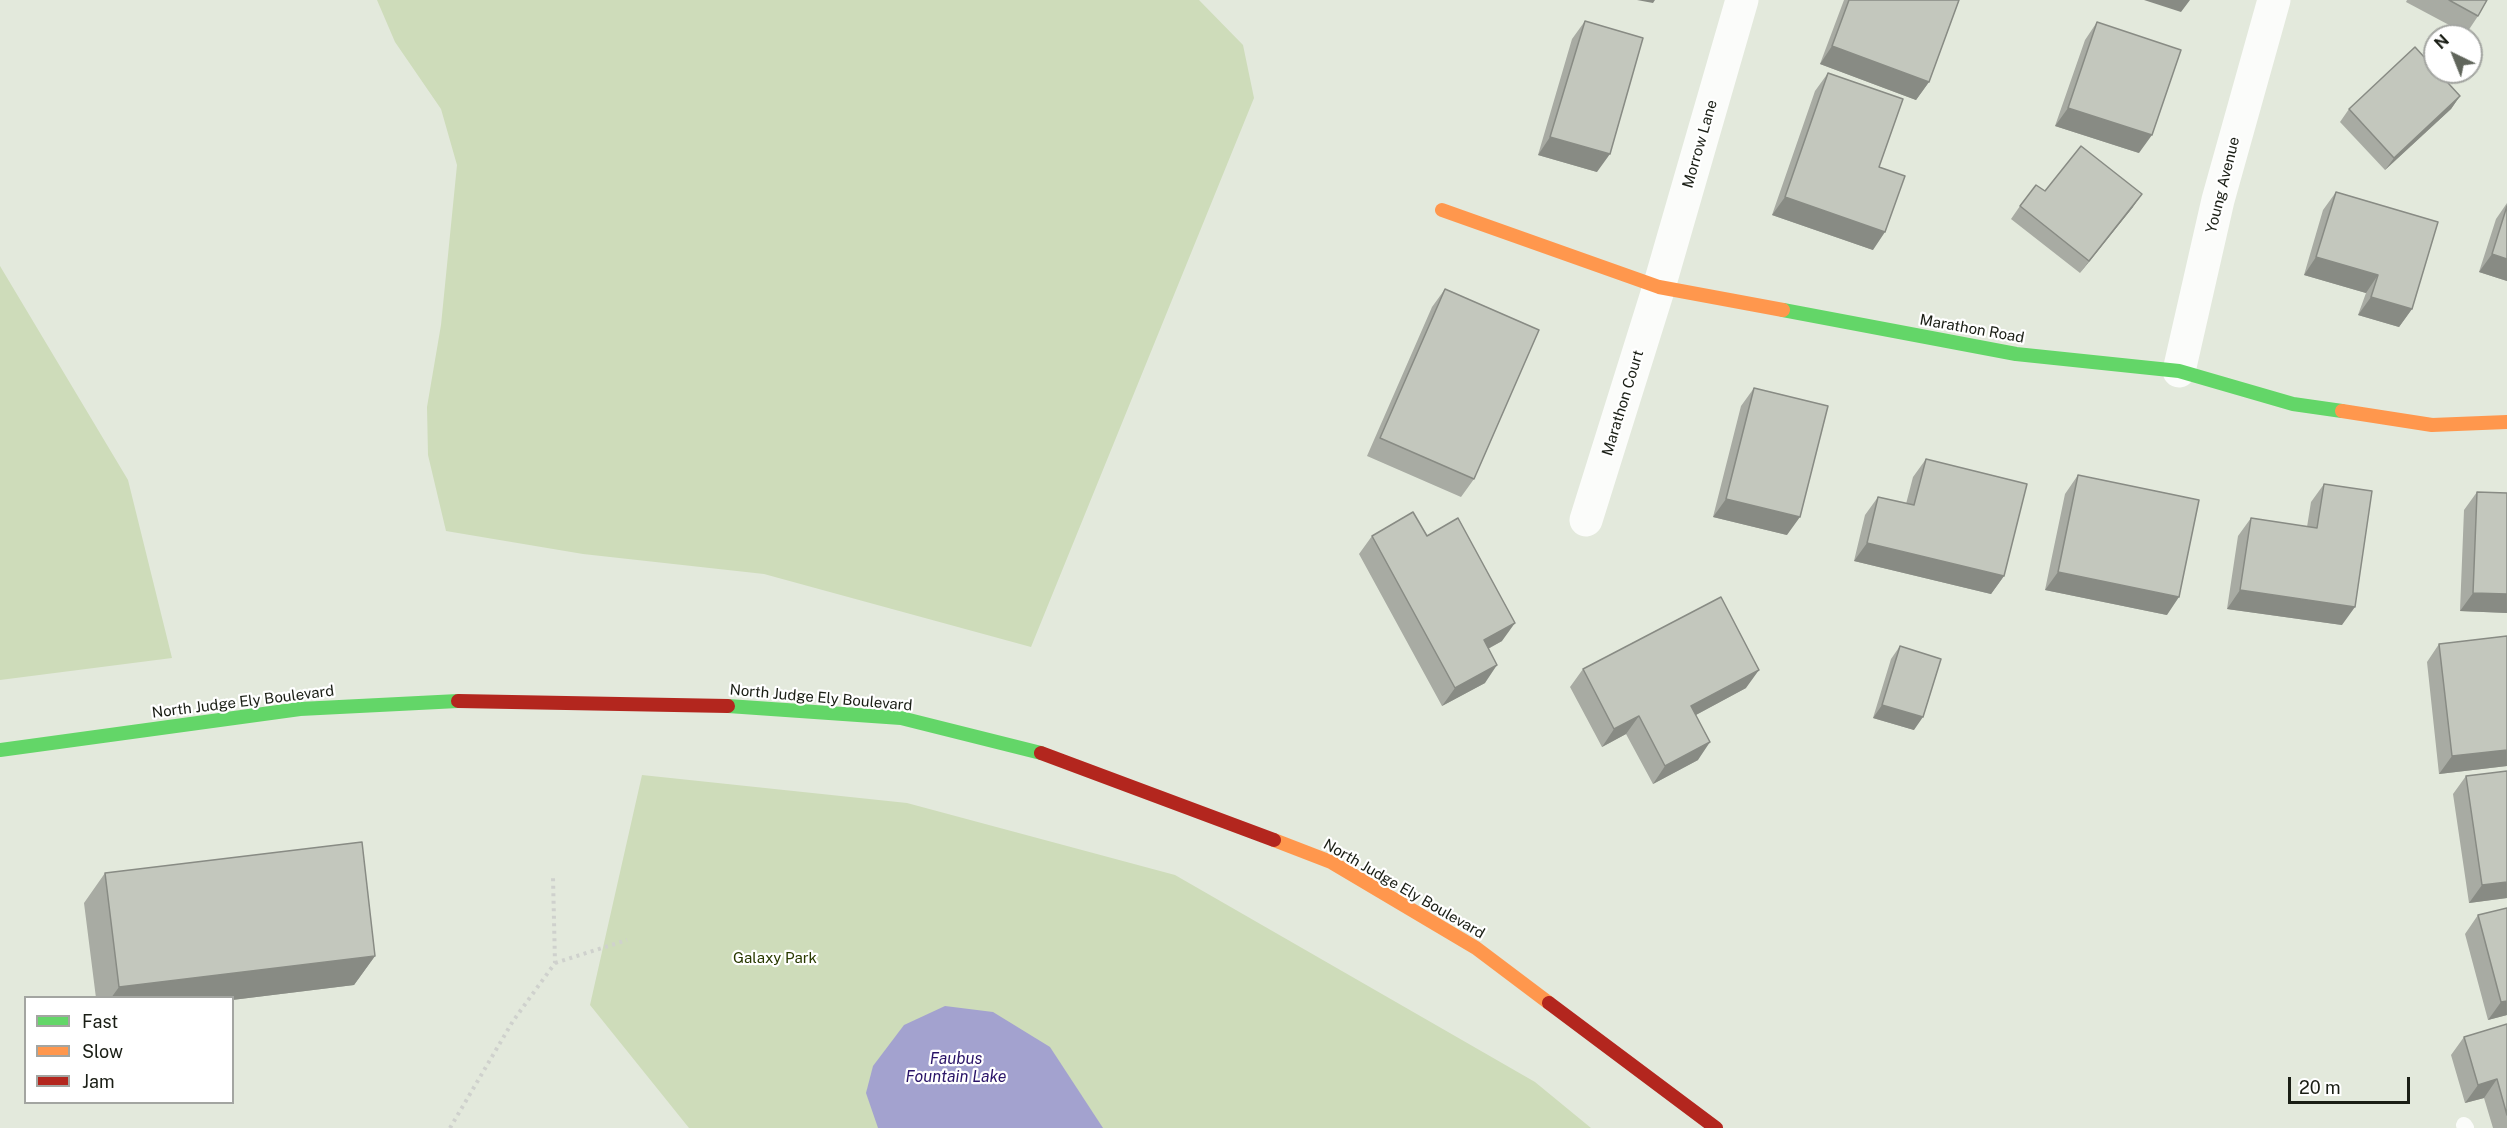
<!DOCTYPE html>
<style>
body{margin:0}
#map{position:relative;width:2507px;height:1128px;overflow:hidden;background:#e3e9dc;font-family:"Public Sans",sans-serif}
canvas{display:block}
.legend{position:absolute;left:24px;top:996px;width:210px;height:108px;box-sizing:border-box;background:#fff;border:2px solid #a3a5a1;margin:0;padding:8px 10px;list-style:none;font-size:18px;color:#1a1e15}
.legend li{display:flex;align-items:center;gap:12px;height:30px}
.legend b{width:30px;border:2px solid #a3a5a1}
.north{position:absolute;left:2423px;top:24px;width:60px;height:60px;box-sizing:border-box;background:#fff;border:2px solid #a3a5a1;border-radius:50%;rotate:317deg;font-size:16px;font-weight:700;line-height:24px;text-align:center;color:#1a1e15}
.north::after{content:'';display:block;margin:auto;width:21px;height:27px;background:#60655b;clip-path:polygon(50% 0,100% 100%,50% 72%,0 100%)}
.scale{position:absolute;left:2288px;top:1077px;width:122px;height:27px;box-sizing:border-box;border:3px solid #1a1e15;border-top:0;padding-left:8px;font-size:18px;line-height:21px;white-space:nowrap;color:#1a1e15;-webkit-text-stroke:4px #fff;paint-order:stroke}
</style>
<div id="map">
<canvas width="2507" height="1128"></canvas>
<ul class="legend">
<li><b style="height:8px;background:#63d668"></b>Fast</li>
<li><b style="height:8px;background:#ff974d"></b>Slow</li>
<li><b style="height:8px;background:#b3261e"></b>Jam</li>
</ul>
<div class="north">N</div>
<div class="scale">20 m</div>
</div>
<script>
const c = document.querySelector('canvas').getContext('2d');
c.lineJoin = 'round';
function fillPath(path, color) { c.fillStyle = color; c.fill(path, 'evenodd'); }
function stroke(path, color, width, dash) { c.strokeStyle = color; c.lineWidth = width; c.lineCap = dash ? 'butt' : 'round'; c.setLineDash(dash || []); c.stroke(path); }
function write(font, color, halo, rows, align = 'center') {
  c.font = font + ' "Public Sans",sans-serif'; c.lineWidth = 4.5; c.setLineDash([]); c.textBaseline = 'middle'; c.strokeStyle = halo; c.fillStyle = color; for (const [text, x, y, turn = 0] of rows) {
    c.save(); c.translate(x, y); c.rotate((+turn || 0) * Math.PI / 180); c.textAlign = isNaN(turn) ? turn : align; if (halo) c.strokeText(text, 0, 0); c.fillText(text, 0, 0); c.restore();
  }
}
fillPath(new Path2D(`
 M377,0H1199L1243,45L1254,98L1031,647L764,574L583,554L446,531L428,455L427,407L441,325L457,165L441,109L395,42Z
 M0,266L128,480L172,658L0,680Z
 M642,775L907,803L1175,875L1535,1082L1591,1128H689L590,1005Z`), '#cedcba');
fillPath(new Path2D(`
 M945,1006L993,1012L1050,1047L1103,1128H878L866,1093L873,1066L904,1025Z`), '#a3a2cf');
stroke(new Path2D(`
 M555,963L627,940
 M450,1128L513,1021L555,963L553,877`), '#cfd1cd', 4, [3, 4.5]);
stroke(new Path2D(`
 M2464,1125L2466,1128`), '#fbfcfa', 16);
stroke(new Path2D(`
 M2179,371L2218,200L2274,0
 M1586,520L1659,287L1742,0`), '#fbfcfa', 33);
stroke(new Path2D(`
 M1783,310L2016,354L2179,371L2293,404L2342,411
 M728,706L901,718L1041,753
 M0,750L300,709L458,701`), '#63d668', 14);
stroke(new Path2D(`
 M1442,210L1659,287L1783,310
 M2342,411L2432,425L2507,422
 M1274,840L1331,862L1476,948L1549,1003`), '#ff974d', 14);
stroke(new Path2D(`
 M458,701L728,706
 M1041,753L1274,840
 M1549,1003L1716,1128`), '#b3261e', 14);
fillPath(new Path2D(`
 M1844,0H1959L1929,82L1916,100L1820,64Z
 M2407,0H2487L2478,16L2466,34L2406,2Z
 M1585,21L1597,172L1538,155L1572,39Z
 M2097,22L2139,153L2055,126L2085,40Z
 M1828,73L1873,250L1772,215L1815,91Z
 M2460,96L2451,109L2385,170L2340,122L2349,109Z
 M2045,191L2133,207L2080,273L2011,219L2020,206Z
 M2336,192L2412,309L2399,327L2358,315L2366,293L2304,275L2323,210Z
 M2507,203V281L2479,272L2496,219Z
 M1445,289L1474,479L1461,497L1367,456L1432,307Z
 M1754,388L1787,535L1713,517L1741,406Z
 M1926,459L2004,576L1991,594L1854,561L1865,515L1878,497L1906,504L1913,477Z
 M2078,475L2167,615L2045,590L2065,494Z
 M2324,484L2342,625L2227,609L2238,536L2251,518L2307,527L2311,502Z
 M2477,492L2507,493V613L2460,611L2464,510Z
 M1372,536H1427L1502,641L1488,649L1485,683L1442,706L1359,554Z
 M2507,636V766L2439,774L2427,662L2439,644Z
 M1900,646L1914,730L1873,718L1891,659Z
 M1583,669L1746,688L1696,715L1698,760L1653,784L1626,734L1602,747L1570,687Z
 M2466,776L2507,898L2469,903L2453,794Z
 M105,873L375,956L354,985L232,1000V998H96L84,903Z
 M2478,915L2507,1015L2488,1020L2465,934Z
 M2507,1024V1128H2493L2484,1098L2465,1103L2451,1055L2464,1037Z`), '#a8aba3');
fillPath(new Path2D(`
 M1637,0H1655L1653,3Z
 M2144,0H2190L2181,12Z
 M1832,46L1929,82L1916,100L1820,64Z
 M2460,96L2451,109L2385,170L2394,158Z
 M2068,108L2152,135L2139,153L2055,126Z
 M1550,137L1610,154L1597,172L1538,155Z
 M2142,194L2133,207L2080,273L2089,261Z
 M1785,197L1885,232L1873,250L1772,215Z
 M2492,254L2507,259V281L2479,272Z
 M2316,257L2378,275L2366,293L2304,275Z
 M2371,297L2412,309L2399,327L2358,315Z
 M1726,499L1800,517L1787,535L1713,517Z
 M1867,543L2004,576L1991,594L1854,561Z
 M2058,572L2179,597L2167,615L2045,590Z
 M2240,590L2355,607L2342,625L2227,609Z
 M2473,593L2507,594V613L2460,611Z
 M1515,623L1502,641L1471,658L1484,640Z
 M1497,665L1485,683L1442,706L1455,688Z
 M1759,670L1746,688L1679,724L1691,706Z
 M1882,705L1923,717L1914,730L1873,718Z
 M1639,716L1626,734L1602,747L1614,729Z
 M1710,742L1698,760L1653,784L1665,766Z
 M2507,750V766L2439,774L2452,756Z
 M2507,882V898L2469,903L2482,885Z
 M375,956L354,985L232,1000V998H111L119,987Z
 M2507,1001V1015L2488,1020L2501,1002Z
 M2497,1079L2484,1098L2465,1103L2478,1085Z`), '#888b84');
const building = new Path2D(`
 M1849,0H1959L1929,82L1832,46Z
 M2449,0H2487L2478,16Z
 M1585,21L1643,38L1610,154L1550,137Z
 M2097,22L2181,50L2152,135L2068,108Z
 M2415,47L2435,69V72H2438L2460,96L2394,158L2349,109Z
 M1828,73L1903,99L1879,167L1905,176L1885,232L1785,197Z
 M2081,146L2142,194L2089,261L2020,206L2036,185L2045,191Z
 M2336,192L2438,222L2412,309L2371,297L2378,275L2316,257Z
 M2507,206V259L2492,254Z
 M1445,289L1539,330L1474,479L1380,438Z
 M1754,388L1828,406L1800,517L1726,499Z
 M1926,459L2027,484L2004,576L1867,543L1878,497L1914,505Z
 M2078,475L2199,500L2179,597L2058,572Z
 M2324,484L2372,491L2355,607L2240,590L2251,518L2317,528Z
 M2477,492L2507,493V594L2473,593Z
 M1413,512L1427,536L1458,518L1515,623L1484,640L1497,665L1455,688L1372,536Z
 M1721,597L1759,670L1691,706L1710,742L1665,766L1639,716L1614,729L1583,669Z
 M2507,636V750L2452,756L2439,644Z
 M1900,646L1941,659L1923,717L1882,705Z
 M2507,771V882L2482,885L2466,776Z
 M362,842L375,956L119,987L105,873Z
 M2507,908V1001L2501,1002L2478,915Z
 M2507,1024V1115L2497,1079L2478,1085L2464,1037Z`);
fillPath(building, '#c3c7bd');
stroke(building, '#888b84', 1.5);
write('15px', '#1a1e15', '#fff', [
 ["Morrow Lane",1700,144,-74],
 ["Young Avenue",2223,185,-76],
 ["Marathon Road",1972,329,10],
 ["Marathon Court",1623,403,-73],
 ["North Judge Ely Boulevard",821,698,5],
 ["North Judge Ely Boulevard",243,702,-7],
 ["North Judge Ely Boulevard",1404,889,30]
]);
write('15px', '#293a01', '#fff', [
 ["Galaxy Park",775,958]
]);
write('italic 16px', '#2a1468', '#fff', [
 ["Faubus",956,1059],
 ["Fountain Lake",956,1077]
]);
</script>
